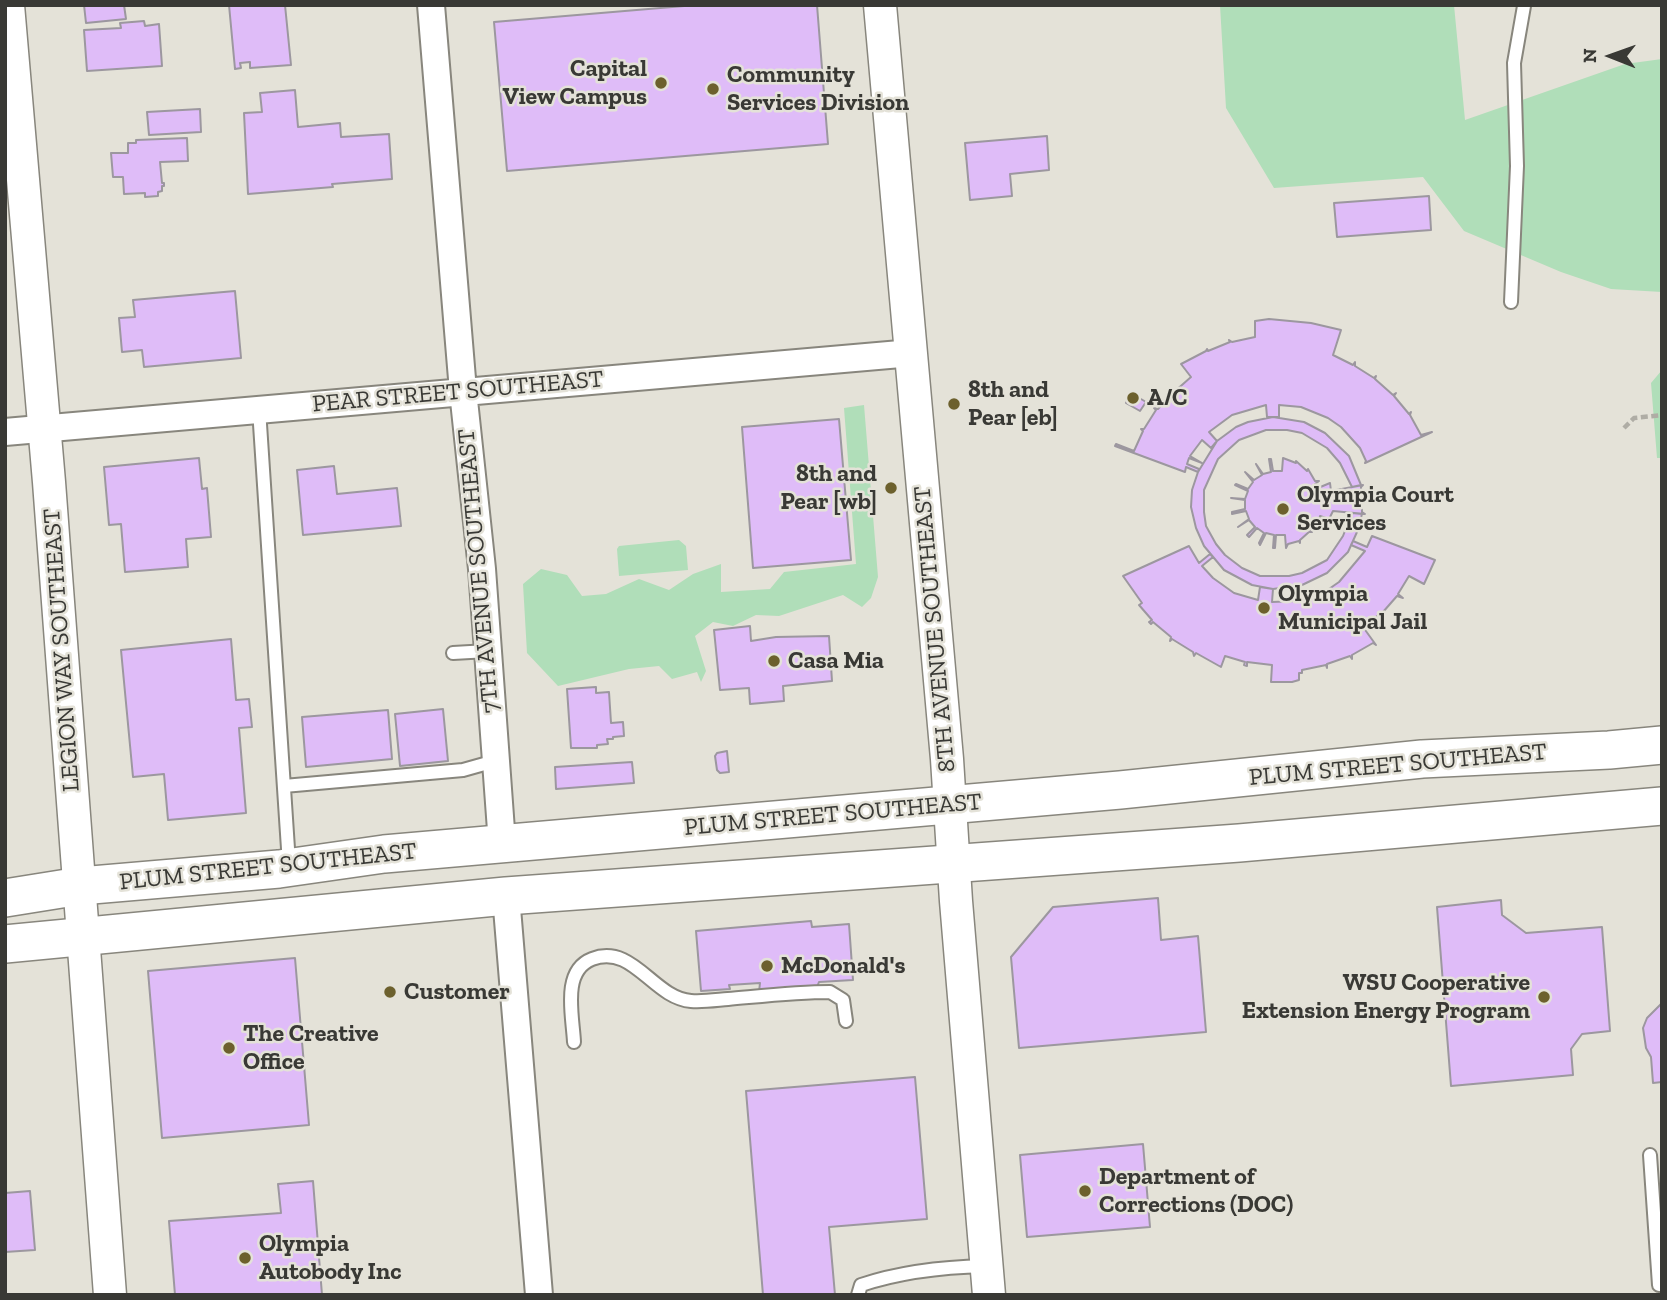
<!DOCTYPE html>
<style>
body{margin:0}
#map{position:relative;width:1667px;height:1300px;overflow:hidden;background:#e4e2d8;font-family:"Zilla Slab",serif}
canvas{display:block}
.frame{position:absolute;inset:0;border:7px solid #393935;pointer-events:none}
.north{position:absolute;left:1576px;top:21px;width:70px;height:70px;-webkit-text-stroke:5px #e4e2d8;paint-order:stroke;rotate:271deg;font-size:19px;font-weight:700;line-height:28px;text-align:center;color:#393935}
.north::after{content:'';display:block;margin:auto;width:24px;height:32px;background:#393935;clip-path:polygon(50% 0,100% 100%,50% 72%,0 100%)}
</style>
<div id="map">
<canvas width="1667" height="1300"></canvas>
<div class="frame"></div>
<div class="north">N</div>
</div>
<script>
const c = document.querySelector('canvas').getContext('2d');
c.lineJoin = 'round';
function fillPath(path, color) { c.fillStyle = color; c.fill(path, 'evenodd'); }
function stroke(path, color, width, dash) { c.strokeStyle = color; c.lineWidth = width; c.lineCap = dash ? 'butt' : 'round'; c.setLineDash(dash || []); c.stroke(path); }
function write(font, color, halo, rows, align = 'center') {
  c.font = font + ' "Zilla Slab",serif'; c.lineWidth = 5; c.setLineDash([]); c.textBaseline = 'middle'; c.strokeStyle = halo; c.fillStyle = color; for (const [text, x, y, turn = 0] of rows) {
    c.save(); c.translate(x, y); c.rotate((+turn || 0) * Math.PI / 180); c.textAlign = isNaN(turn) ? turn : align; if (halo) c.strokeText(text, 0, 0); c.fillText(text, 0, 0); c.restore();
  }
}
fillPath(new Path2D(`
 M1220,5H1454L1465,120L1625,64L1662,59V292L1611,289L1561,272L1464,231L1423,177L1274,188L1226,108Z
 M1662,370V458H1657L1651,383Z
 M864,405L878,577L871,598L862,607L843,595L779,616L756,615L733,626L713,622L695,636L706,671L701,682L697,672L672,679L659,666L629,669L558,686L527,653L523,584L541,569L567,575L582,596L606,594L639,579L669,590L693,574L721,564V592L770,589L784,572L856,564L844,408Z
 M679,540L686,546L688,570L619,576L617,549L619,546Z`), '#b0deb9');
const building = new Path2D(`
 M84,5H124L126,19L86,23Z
 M229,5H285L291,65L250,68V62L240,63L241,68L235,69Z
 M696,5H817L828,144L507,171L494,22Z
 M144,21L145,26L159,24L162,66L87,71L84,30L121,28L120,23Z
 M295,90L298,127L340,123L341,137L389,134L392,179L332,184L333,187L248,194L244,113L262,112L260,93Z
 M200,109L201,132L149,135L147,112Z
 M1047,136L1049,170L1010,174L1012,196L970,200L965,143Z
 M187,138L188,161L160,162L162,183H164V186H162V191L158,192V196L145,197V193L124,194L123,177H113L111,153H128V143H136V140Z
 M1429,196L1431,230L1337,237L1334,203Z
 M235,291L241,358L144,367L142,350L122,352L119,318L135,317L133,300Z
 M1269,319L1311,323L1341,330L1333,355L1353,365L1355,362V366L1374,378L1376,376L1375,379L1393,395L1396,393L1394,396L1409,414L1411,412L1410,415L1421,435L1432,432L1365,463L1366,461L1360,448L1341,427L1328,418L1301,407L1279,405V417H1267L1266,405L1232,415L1209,432L1217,441L1211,448L1202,440L1190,456L1202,463L1189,458L1187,464L1199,469L1198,472L1186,467L1185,472L1115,446L1116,444L1134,451L1143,431L1141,429H1144L1156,410L1154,408L1158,409L1172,393L1170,391L1174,392L1191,377L1181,364L1183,363L1206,351L1207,349L1208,351L1230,342L1229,340L1232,342L1255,337V321Z
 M1131,393L1146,402L1140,411L1126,403Z
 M1273,417L1304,422L1325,433L1349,456L1361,485L1352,487L1340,463L1327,448L1302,433L1287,430H1266L1239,440L1218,459L1204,490V512L1206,526L1216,544L1225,555L1242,568L1260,576H1289L1302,573L1327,560L1343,536L1352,513L1362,514L1357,532L1348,552L1327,573L1302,585L1273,589L1252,585L1224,570L1204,546L1196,528L1191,507L1192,490L1198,472L1217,441L1236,427L1248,422Z
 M839,419L851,560L753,568L742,427Z
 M199,458L202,489L207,488L211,537L186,539L188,567L125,572L121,524L109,525L104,467Z
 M1283,458L1296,463V461L1307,471L1308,469L1315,481H1319L1315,484L1318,488L1330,483L1331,491L1363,485L1361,487L1362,512L1365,514L1333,511L1329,519L1320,516L1319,523L1317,522L1310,531L1312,532H1309L1300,540V543L1299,541L1288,544L1286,548L1285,535H1276L1275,548H1273L1274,535L1266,533L1260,545L1259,543L1264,533L1257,528L1249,537L1247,535L1255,527L1249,520L1238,527L1249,519L1246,511L1232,514V512L1245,509V500L1231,498L1245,499L1248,491L1235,485L1236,484L1248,489L1253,482L1245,472L1254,480L1262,475L1256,464L1263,474L1271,472L1269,459H1271L1273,471H1282Z
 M334,466L337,494L397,488L401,526L303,535L297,470Z
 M1372,536L1435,560L1424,584L1409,576L1398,594L1403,598L1397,596L1383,612L1385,617L1381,613L1363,627L1376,645L1373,643L1352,655V659L1350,656L1327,664V668L1326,665L1302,670V673H1299V680L1292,682H1271L1272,665L1247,662V666L1244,665L1245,662L1225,656L1221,667L1196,653L1194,656L1193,652L1172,639L1170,641L1171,637L1153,622L1151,624L1149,622L1152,620L1139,605L1142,603L1123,576L1189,546L1199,563L1210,554L1213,557L1202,566L1213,578L1234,593L1258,600L1260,587L1273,589L1272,602L1296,601L1326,591L1339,582L1365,551L1351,545L1353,541L1367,547Z
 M750,626L751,641L776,637L829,636L832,681L783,686L784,701L750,704L749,688L720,690L714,630Z
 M231,639L236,700L249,699L252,727L239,728L246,813L168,820L164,774L133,777L121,650Z
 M596,687V693L609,692L611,723L623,722L624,736L613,737V739H607L608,744L597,745V748H571L567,689Z
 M443,709L448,761L400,766L395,714Z
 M388,710L392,759L306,767L302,717Z
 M727,751L729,772L720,773L717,770L715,756L717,753Z
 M632,762L634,783L556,789L555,767Z
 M1158,898L1161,940L1198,936L1206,1032L1019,1048L1011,957L1053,907Z
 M1501,900L1502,915L1526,933L1602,927L1610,1031L1582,1034L1571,1049L1573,1075L1451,1086L1437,907Z
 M811,921L812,927L849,924L853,980L819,982L817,987L759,992L760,983L729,985L730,989L701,991L696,931Z
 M295,958L309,1125L162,1138L148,971Z
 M1662,1003V1082L1653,1083L1651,1057L1646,1048L1643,1028L1647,1018Z
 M915,1077L927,1219L829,1227L835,1295H763L746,1091Z
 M1143,1144L1150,1227L1027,1237L1020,1155Z
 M313,1181L322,1295H175L169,1221L281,1213L278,1184Z
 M30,1191L35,1250L5,1252V1193Z`);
fillPath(building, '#dfbcf8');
stroke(building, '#9c979f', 2);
const service = new Path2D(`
 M1511,302L1517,166L1514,63L1524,6
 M259,409L289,864
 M453,653L488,651
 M284,786L463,770L495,761
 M574,1042C573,1017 561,971 592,959C633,943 653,998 691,1001C703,1002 716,1000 728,999C762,996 796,992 830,992L843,1000L846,1021
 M1650,1155L1659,1285
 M858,1295L861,1285C900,1272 944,1267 985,1266`);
const minor = new Path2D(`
 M431,5L463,391L482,569L502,844
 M5,432L912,353
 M506,896L539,1295`);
const tertiary = new Path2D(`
 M8,5L49,482L110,1295
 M880,5L947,759L956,901L989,1295`);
const secondary = new Path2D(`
 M5,898L80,886L279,869L384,854L1120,790L1422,759L1609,750L1662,745
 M5,944L506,896L1239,843L1662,806`);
stroke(service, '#88867d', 16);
stroke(minor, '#88867d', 30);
stroke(tertiary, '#88867d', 35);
stroke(secondary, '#88867d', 40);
stroke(new Path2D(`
 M1624,428L1634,418L1662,415`), '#afada5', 4.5, [7, 3.5]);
stroke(service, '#fff', 12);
stroke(minor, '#fff', 26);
stroke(tertiary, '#fff', 32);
stroke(secondary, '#fff', 37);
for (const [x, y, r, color] of [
 [661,83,7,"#6c602d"],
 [713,89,7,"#6c602d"],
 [1133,398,7,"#6c602d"],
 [954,404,7,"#6c602d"],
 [891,488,7,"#6c602d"],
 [1283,509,7,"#6c602d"],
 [1264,608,7,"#6c602d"],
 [774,661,7,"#6c602d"],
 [767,966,7,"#6c602d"],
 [390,992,7,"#6c602d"],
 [1544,997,7,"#6c602d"],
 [229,1048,7,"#6c602d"],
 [1085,1191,7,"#6c602d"],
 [245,1258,7,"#6c602d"]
]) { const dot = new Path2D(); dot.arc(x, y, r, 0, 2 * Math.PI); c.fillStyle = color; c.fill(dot); stroke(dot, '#e4e2d8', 2.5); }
write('bold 24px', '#393935', '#e4e2d8', [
 ["Capital",647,69,"right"],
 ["View Campus",647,97,"right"],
 ["Community",727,75],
 ["Services Division",727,103],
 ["8th and",968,390],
 ["Pear [eb]",968,418],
 ["A/C",1147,398],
 ["8th and",877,474,"right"],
 ["Pear [wb]",877,502,"right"],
 ["Olympia Court",1297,495],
 ["Services",1297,523],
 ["Olympia",1278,594],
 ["Municipal Jail",1278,622],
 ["Casa Mia",788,661],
 ["McDonald's",781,966],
 ["WSU Cooperative",1530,983,"right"],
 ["Extension Energy Program",1530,1011,"right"],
 ["Customer",404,992],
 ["The Creative",243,1034],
 ["Office",243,1062],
 ["Department of",1099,1177],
 ["Corrections (DOC)",1099,1205],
 ["Olympia",259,1244],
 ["Autobody Inc",259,1272]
], 'left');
write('24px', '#393935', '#e4e2d8', [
 ["PEAR STREET SOUTHEAST",458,392,-5],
 ["7TH AVENUE SOUTHEAST",479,571,-95],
 ["8TH AVENUE SOUTHEAST",935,629,-95],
 ["LEGION WAY SOUTHEAST",62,650,-94],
 ["PLUM STREET SOUTHEAST",1398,765,-5],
 ["PLUM STREET SOUTHEAST",833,815,-5],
 ["PLUM STREET SOUTHEAST",268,867,-6]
]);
</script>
